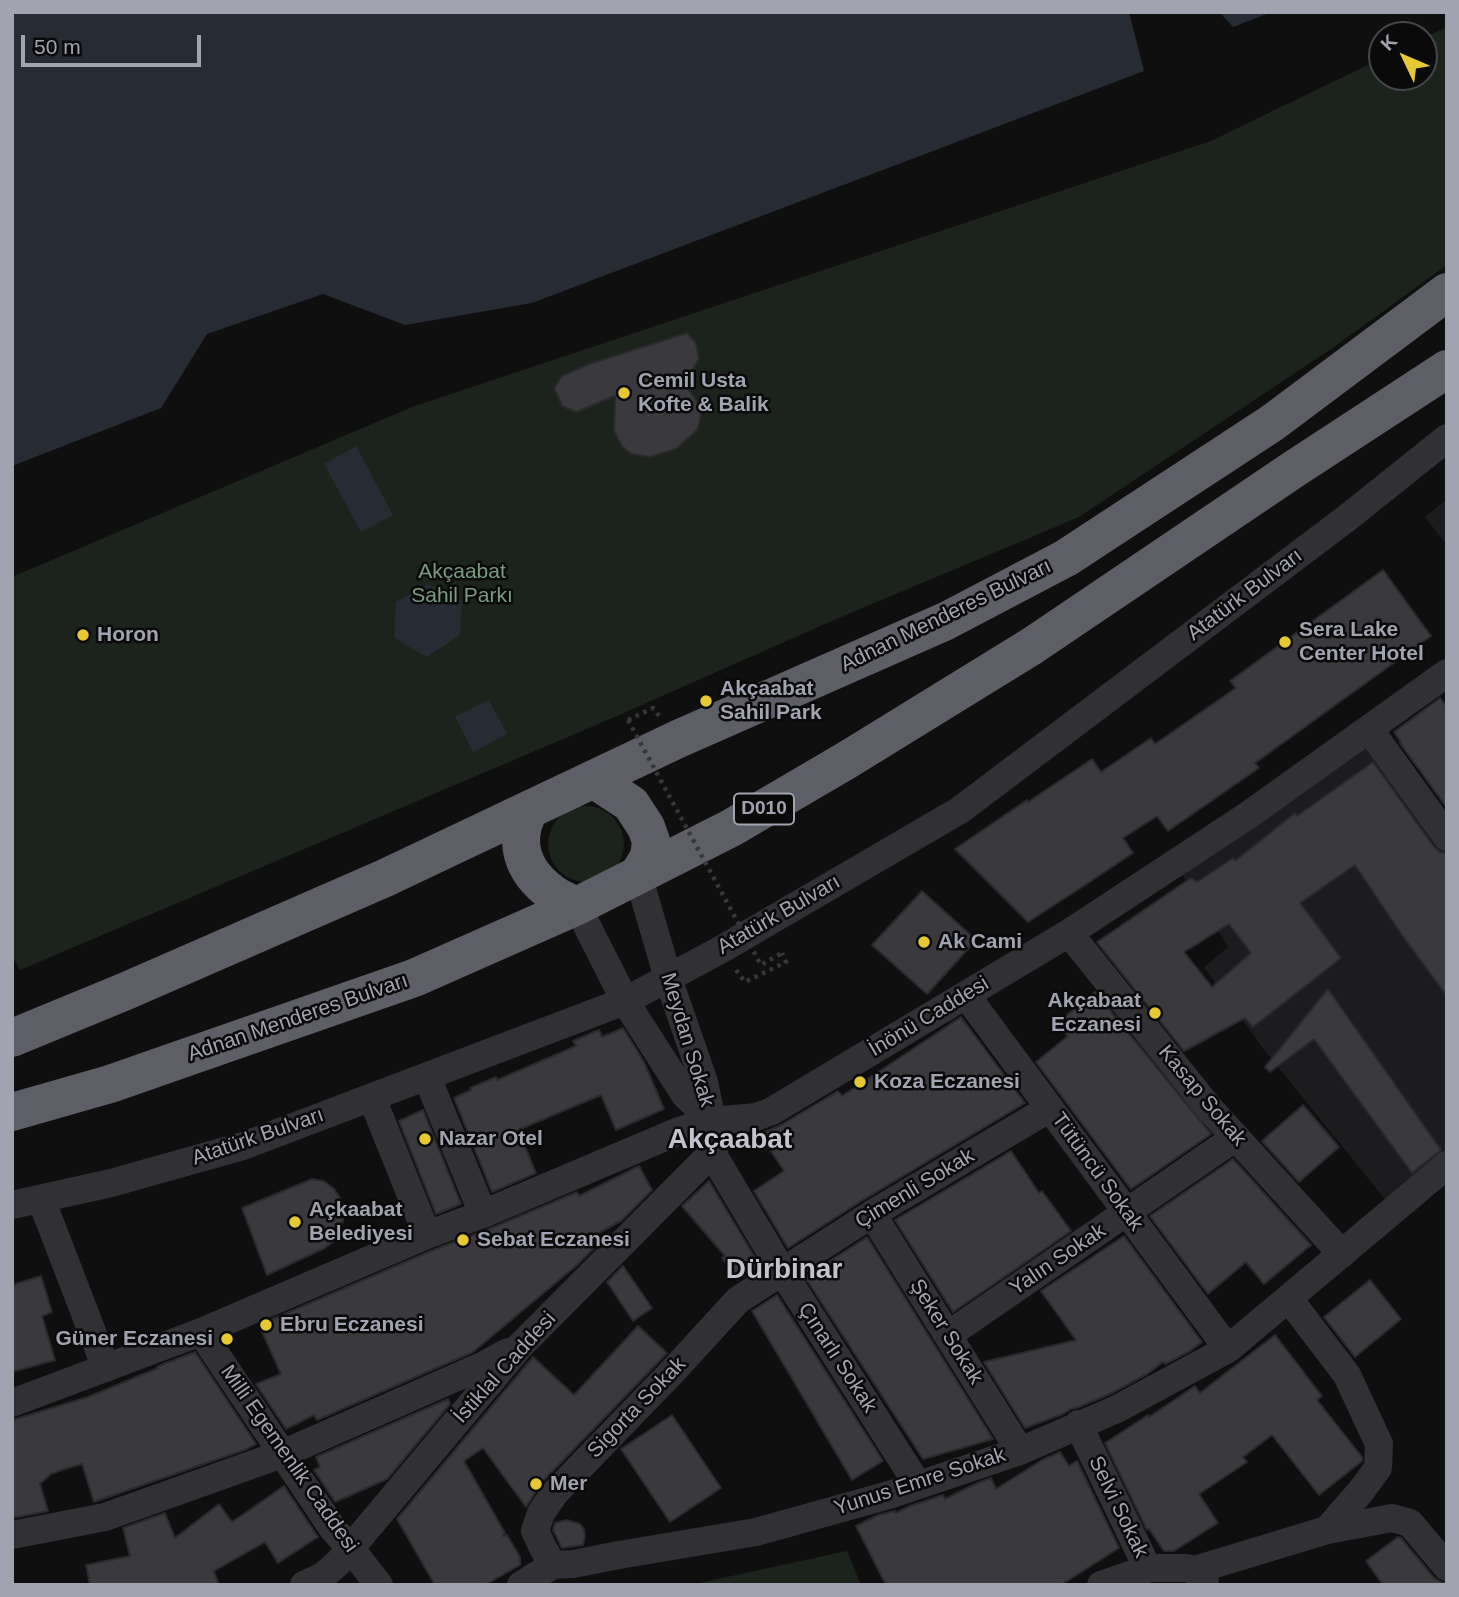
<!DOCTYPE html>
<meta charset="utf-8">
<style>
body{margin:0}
#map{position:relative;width:1459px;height:1597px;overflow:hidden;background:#0f0f10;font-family:Arial,sans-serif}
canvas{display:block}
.frame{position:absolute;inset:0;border:14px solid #a1a3b0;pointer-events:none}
.north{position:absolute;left:1368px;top:21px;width:70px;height:70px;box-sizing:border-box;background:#0a0a0b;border:2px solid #46474d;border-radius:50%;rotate:314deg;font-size:19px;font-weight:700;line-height:28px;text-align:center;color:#a1a3b0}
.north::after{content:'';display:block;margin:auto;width:24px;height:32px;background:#e5c832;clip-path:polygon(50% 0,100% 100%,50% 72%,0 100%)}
.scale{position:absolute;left:21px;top:35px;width:180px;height:32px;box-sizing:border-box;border:4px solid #a1a3b0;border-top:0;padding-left:9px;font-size:21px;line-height:24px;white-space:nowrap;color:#a1a3b0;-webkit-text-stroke:5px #0a0a0b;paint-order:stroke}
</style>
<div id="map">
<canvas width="1459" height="1597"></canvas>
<div class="frame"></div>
<div class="north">K</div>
<div class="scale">50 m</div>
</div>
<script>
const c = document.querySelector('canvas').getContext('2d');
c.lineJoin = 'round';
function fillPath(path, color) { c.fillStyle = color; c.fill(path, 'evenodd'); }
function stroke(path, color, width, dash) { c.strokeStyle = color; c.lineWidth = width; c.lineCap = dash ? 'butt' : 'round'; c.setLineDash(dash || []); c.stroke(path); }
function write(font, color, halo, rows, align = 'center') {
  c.font = font + ' Arial,sans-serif'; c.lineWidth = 5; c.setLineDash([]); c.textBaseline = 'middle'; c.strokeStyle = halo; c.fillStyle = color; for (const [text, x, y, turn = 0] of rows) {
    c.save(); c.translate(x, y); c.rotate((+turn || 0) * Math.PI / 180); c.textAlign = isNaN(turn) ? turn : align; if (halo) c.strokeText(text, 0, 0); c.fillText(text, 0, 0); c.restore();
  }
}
fillPath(new Path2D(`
 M1447,499V545L1425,517Z
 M1368,745L1447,853V1151L1388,1203L1262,1047L1204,967L1228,947L1182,874Z`), '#1c1b1d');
fillPath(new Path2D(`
 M1447,27V265L1334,347L1079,517L834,620L610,719L20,970L12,956V577L412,407L1211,141L1382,58V77H1424V38Z
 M548 844a38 38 0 1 1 76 0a38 38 0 1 1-76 0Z
 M847,1551L861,1585H690Z`), '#1c231d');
fillPath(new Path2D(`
 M12,12H1129L1144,71L532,303L405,325L323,294L207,334L161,408L12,466Z
 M1219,12H1272L1233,27Z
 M356,446L393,515L361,532L324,464Z
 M428,584L462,600L460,635L427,657L394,638L396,602Z
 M489,700L507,734L473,752L455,717Z`), '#272b33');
const building = new Path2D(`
 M687,333L696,343L699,359L684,383L702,409L698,429L676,449L650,457L631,454L622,446L614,431L615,396L576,412L562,406L554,388L562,376L589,364Z
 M1383,570L1431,636L1255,763L1259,768L1168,831L1157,816L1123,838L1133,853L1085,885L1028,922L955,849L1027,800L1028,802L1092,759L1101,772L1151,738L1155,744L1236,688L1230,681Z
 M1440,698L1447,707V808L1400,743L1401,742L1394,732Z
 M1373,762L1434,847L1440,852L1447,853V996L1402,935L1355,865L1300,903L1341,958L1253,1027L1245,1018L1184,1051L1097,942L1191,878L1197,882L1233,858L1235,861L1295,813L1297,816ZM1229,924L1251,953L1212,987L1184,952Z
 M922,891L976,940L927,994L872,945Z
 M1328,989L1441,1150L1412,1173L1314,1039L1270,1072L1265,1067Z
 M1095,992L1211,1134L1131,1189L1036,1062L1068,1036L1057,1023Z
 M961,1017L1025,1103L863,1200L788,1248L754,1191L784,1171L760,1134L781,1125L838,1091L842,1096Z
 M623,1028L644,1062L664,1109L616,1130L601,1095L518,1130L536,1173L492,1192L454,1098L471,1090L470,1088L496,1077L497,1080L576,1046L573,1041L599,1030L602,1037Z
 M1303,1105L1339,1147L1299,1182L1262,1141Z
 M423,1110L461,1204L436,1214L399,1121Z
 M1011,1151L1039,1193L1042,1191L1071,1231L953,1312L895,1220Z
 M1233,1159L1311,1245L1264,1284L1246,1262L1208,1294L1150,1216Z
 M639,1166L652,1190L621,1221L597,1234L600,1242L577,1265L473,1352L317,1420L314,1415L286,1429L256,1384L281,1374L259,1325L433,1250L489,1229L577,1192L579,1196Z
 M312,1179L324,1181L334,1189L342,1201L344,1215L341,1229L333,1242L323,1249L267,1275L242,1208Z
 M709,1181L760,1266L738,1280L722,1258L725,1256L682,1206Z
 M1124,1236L1202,1342L1190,1351L1165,1364L1163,1362L1147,1374L1110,1394L1079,1407L1071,1409L1063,1414L1025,1428L984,1362L1076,1340L1041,1291Z
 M867,1237L993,1439L923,1459L805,1277Z
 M623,1266L652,1308L633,1321L607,1282Z
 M41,1276L52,1312L42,1316L55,1360L12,1372V1285Z
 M1370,1280L1401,1319L1355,1357L1324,1317Z
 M777,1295L883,1461L852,1480L752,1311Z
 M638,1326L667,1353L542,1482L526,1507L483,1448L464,1461L505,1533L503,1536L507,1535L520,1557V1565L485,1585H435L397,1519L533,1357L574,1395Z
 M1275,1335L1322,1396L1317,1400L1362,1457V1461L1319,1495L1272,1435L1243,1457L1247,1462L1199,1494L1218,1523L1174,1551H1164L1149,1529L1147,1530L1105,1443L1148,1415L1149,1417L1195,1386L1200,1393Z
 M195,1352L256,1444L247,1449L94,1502L82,1464L65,1469L51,1474L40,1484L48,1511L12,1518V1420L88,1397L158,1368L157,1367L161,1365Z
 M448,1399L450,1404L387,1479L335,1502L314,1470L320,1467L316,1457Z
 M672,1415L721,1488L670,1522L621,1449Z
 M1060,1452L1069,1466L1077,1461L1119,1548L1061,1585H886L856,1526L878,1515L895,1511L896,1513L910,1506L943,1495L945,1499L975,1484L991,1478L996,1489L1042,1460Z
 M284,1486L318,1537L278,1563L265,1542L214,1571L219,1585H90L86,1565L130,1556L123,1528L165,1513L175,1538L219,1504L232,1522Z
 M567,1520L580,1524L584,1529L585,1536L583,1545L562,1548L553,1530L555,1523Z
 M1398,1537L1401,1538L1434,1578L1441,1582L1447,1583V1585H1383L1366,1561Z`);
fillPath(building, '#3a393d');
stroke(building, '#2a292c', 2);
stroke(new Path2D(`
 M628,720L653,708L659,716
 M736,970L745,982L786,962L782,953`), '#36373c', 4.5, [3.5, 5]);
stroke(new Path2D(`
 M1369,729L1447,837
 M577,906L625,1001L685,1095L712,1121L704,1082L668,978L638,875
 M1069,933L1209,1108L1342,1254
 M966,995L1228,1349
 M427,1077L483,1214
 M372,1098L427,1235
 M718,1139L712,1153L782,1271L918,1485
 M41,1199L106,1368
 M12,1205L111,1183L243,1146L625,1001L722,949L960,810L1347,518L1447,438
 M872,1214L1020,1451
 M1289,1299L1347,1375L1379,1444L1378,1468L1361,1491L1327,1530
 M201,1332L333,1529L351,1549L379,1585
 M948,1335L1236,1137
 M12,1403L201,1332L427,1235L483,1214L679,1131L712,1121L756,1117L772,1111L1069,933L1247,816L1447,673
 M1078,1424L1145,1563L1150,1568H1186L1195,1570L1205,1582
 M12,1535L105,1517L282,1454L482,1366L508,1352
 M553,1565L543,1548L535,1531L541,1513L554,1494L671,1373L738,1300L872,1214L1050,1108
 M1195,1570L1327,1530L1392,1518L1410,1523L1447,1567
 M304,1585L323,1576L339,1562L520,1346L712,1153
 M521,1585L553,1565L573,1564L619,1555L756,1532L889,1495L1020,1451L1117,1409L1228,1349L1447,1165
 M1101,1585L1150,1568`), '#303035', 28);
stroke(new Path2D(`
 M593,779L631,804L646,827L651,841L649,857L638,875
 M530,809C512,841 522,871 552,893C559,898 568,902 577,906
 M12,1038L126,991L385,878L678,739L946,621L1066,558L1272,423L1447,292
 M12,1112L110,1084L414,978L577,906L731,828L847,760L1032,646L1294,469L1447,369`), '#5d5e66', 38);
stroke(new Path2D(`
 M628,720L761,965L782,953`), '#36373c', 4.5, [3.5, 5]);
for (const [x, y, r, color] of [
 [624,393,7,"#e5c832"],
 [83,635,7,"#e5c832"],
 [1285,642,7,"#e5c832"],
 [706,701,7,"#e5c832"],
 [924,942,7,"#e5c832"],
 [1155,1013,7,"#e5c832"],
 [860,1082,7,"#e5c832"],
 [425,1139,7,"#e5c832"],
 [295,1222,7,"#e5c832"],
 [463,1240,7,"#e5c832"],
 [266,1325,7,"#e5c832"],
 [227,1339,7,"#e5c832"],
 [536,1484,7,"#e5c832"]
]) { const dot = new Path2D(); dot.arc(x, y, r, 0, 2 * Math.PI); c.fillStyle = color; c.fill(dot); stroke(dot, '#0a0a0b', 2.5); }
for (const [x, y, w] of [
 [764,809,60]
]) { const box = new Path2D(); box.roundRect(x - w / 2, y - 15.5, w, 31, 5); c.fillStyle = '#0a0a0b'; c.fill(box); stroke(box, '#a1a3b0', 2); }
write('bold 19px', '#a1a3b0', null, [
 ["D010",764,809]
]);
write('bold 21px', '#a1a3b0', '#0a0a0b', [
 ["Cemil Usta",638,381],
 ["Kofte & Balik",638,405],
 ["Sera Lake",1299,630],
 ["Center Hotel",1299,654],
 ["Horon",97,635],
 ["Akçaabat",720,689],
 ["Sahil Park",720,713],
 ["Ak Cami",938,942],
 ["Akçabaat",1141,1001,"right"],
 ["Eczanesi",1141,1025,"right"],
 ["Koza Eczanesi",874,1082],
 ["Nazar Otel",439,1139],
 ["Açkaabat",309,1210],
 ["Belediyesi",309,1234],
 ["Sebat Eczanesi",477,1240],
 ["Ebru Eczanesi",280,1325],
 ["Güner Eczanesi",213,1339,"right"],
 ["Mer",550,1484]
], 'left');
write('21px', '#799b81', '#0a0a0b', [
 ["Akçaabat",462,572],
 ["Sahil Parkı",462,596]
]);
write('21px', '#a1a3b0', '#0a0a0b', [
 ["Atatürk Bulvarı",1245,595,-37],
 ["Adnan Menderes Bulvarı",946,616,-26],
 ["Atatürk Bulvarı",779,915,-30],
 ["İnönü Caddesi",929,1017,-31],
 ["Adnan Menderes Bulvarı",298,1018,-19],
 ["Meydan Sokak",687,1040,73],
 ["Kasap Sokak",1202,1096,50],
 ["Atatürk Bulvarı",258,1137,-19],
 ["Tütüncü Sokak",1097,1172,54],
 ["Çimenli Sokak",915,1189,-31],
 ["Yalın Sokak",1058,1260,-34],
 ["Şeker Sokak",946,1332,58],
 ["Çınarlı Sokak",837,1358,57],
 ["İstiklal Caddesi",505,1368,-48],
 ["Sigorta Sokak",637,1408,-46],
 ["Milli Egemenlik Caddesi",289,1459,55],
 ["Yunus Emre Sokak",920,1482,-18],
 ["Selvi Sokak",1118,1507,64]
]);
write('bold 28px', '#c2c3cd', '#0a0a0b', [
 ["Akçaabat",730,1140],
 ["Dürbinar",784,1270]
]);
</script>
